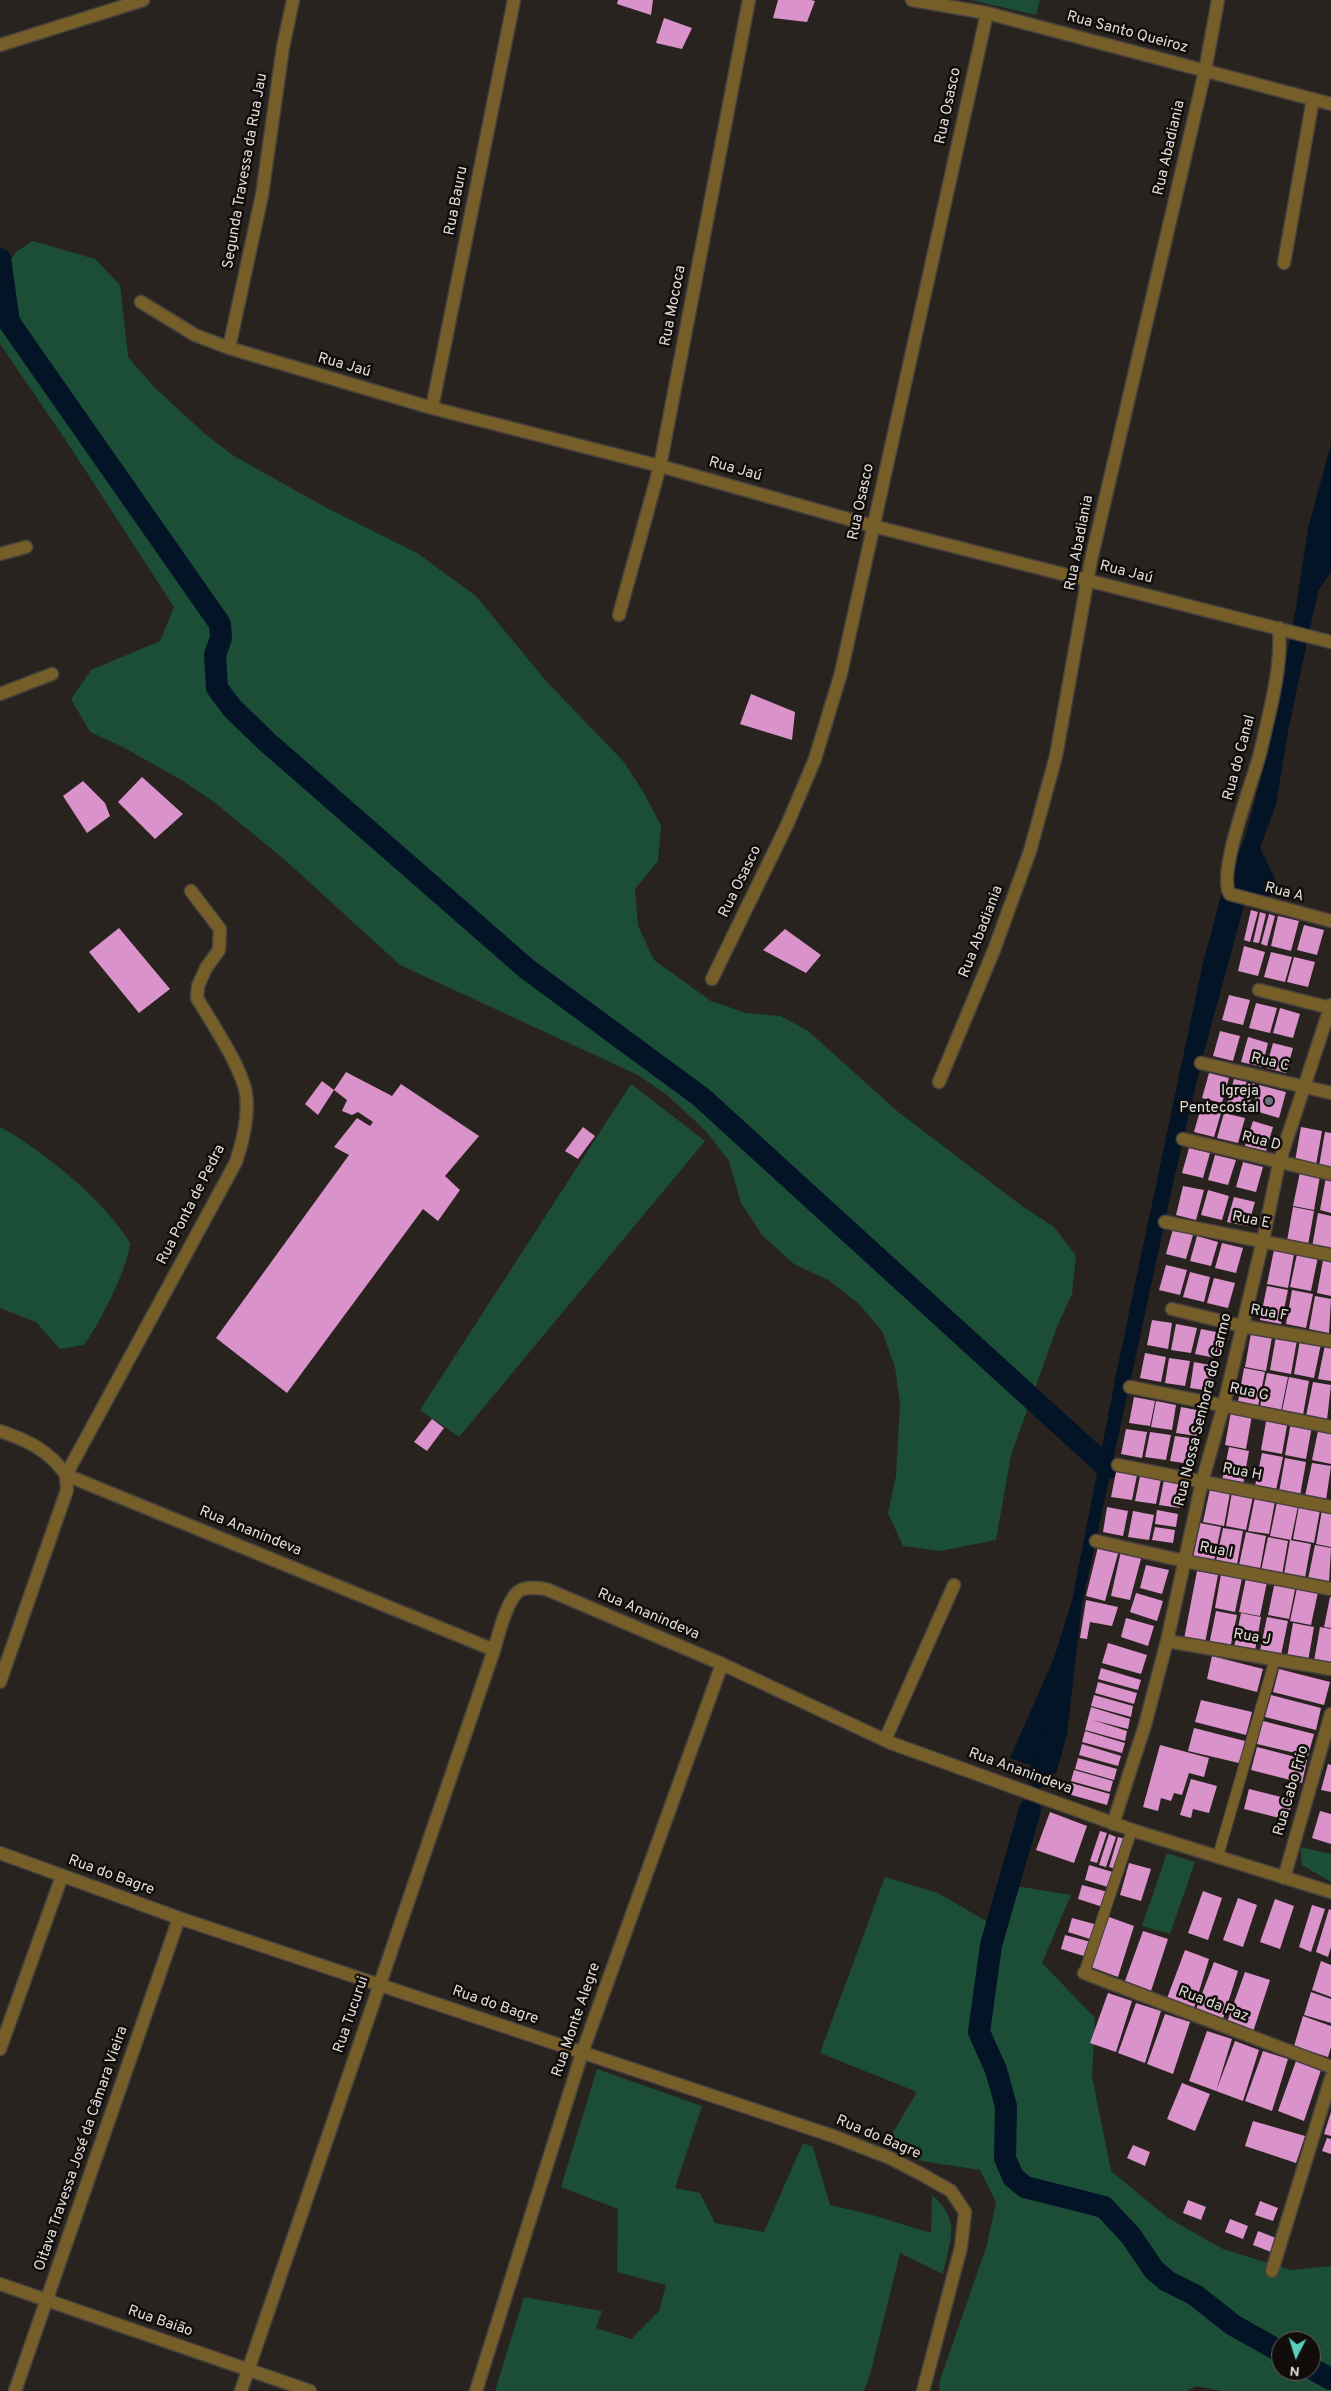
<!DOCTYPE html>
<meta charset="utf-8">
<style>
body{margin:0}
#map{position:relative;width:1331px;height:2391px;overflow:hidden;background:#292320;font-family:Overpass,sans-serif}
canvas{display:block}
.north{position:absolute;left:1271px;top:2331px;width:50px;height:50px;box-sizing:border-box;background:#100d0b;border:1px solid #63605e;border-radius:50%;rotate:185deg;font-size:14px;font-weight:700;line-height:20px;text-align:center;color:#e0dcda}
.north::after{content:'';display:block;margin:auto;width:18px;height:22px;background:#59cebf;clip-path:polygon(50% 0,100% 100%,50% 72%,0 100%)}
</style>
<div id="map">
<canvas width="1331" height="2391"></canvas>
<div class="north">N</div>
</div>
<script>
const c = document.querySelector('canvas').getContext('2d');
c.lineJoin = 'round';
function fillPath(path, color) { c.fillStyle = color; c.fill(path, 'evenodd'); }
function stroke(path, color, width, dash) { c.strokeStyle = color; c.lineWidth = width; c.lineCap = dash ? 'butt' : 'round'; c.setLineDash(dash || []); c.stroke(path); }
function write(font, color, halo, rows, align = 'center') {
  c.font = font + ' Overpass,sans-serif'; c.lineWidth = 5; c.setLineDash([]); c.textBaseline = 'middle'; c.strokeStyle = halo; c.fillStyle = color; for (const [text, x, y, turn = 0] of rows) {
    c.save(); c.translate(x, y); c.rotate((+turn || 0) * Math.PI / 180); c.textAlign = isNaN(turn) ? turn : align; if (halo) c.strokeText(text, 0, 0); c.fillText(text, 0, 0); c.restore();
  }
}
fillPath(new Path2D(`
 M971,0H1040L1036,15Z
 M33,241L95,259L120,285L128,357L153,386L205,434L234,456L325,507L417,553L476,596L546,681L624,762L644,793L661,826L658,861L635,889L638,926L654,960L711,1001L746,1013L780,1016L807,1030L897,1111L1022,1206L1054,1227L1076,1256L1072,1294L1057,1327L1011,1455L996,1540L940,1551L903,1546L888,1513L896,1476L900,1404L895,1367L882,1331L858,1303L828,1280L794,1264L762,1235L741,1203L729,1161L706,1131L667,1095L638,1075L400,965L285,860L214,802L183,781L123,747L90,732L71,699L91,670L160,641L174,607L67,442L0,344V278L16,252Z
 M631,1084L705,1141L459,1437L420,1410Z
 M0,1127C43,1150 105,1201 130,1243C128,1268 99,1325 84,1345L60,1349L36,1322L0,1308Z
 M1300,1847L1331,1854V1882L1302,1865Z
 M1167,1853L1195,1862L1170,1934L1142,1926Z
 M885,1877L938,1893L1003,1931L1016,1886L1071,1895L1042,1963L1095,2018L1092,2077L1111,2171L1168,2218L1223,2249L1291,2270L1331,2266V2391H1221L1196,2386L1187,2391H939L940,2380L987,2245L996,2202L980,2170L916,2160L889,2139L917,2092L820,2053ZM1281,2341H1311V2371H1281Z
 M597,2069L702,2106L675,2188L700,2193L715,2223L764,2232L803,2143L813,2147L830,2205L876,2216L931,2233L932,2195C962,2222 950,2238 943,2274L900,2253L871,2371L864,2391H495L524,2297L602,2311L596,2328L631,2339L659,2311L666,2285L617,2272L618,2209L561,2187Z`), '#1b4d37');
fillPath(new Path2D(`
 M1331,444V572L1318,591L1289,726L1276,805L1260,848L1277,883L1267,899L1245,902L1201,1063L1176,1170L1082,1604L1067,1734L1056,1774L1010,1758L1054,1658L1072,1601L1118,1365L1202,967L1223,888L1245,838L1267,754L1296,608L1308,528Z`), '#031427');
stroke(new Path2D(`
 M0,259L9,322L220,624L221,638L215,655L217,688L232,708L266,741L527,969L701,1097L1108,1468
 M1039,1777L1049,1739
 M1030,1810L991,1945L979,2032L996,2070L1006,2106L1005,2158L1013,2177L1025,2187L1104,2207L1131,2236L1154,2270L1167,2281L1195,2295L1233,2325L1281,2352
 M1311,2368L1331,2379`), '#031427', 22);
fillPath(new Path2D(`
 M618,0H653L651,15L617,4Z
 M778,0H811L815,1L807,22L773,18Z
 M664,18L692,28L682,49L656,43Z
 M751,694L795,712L792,740L740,724Z
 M142,777L183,814L155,839L118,802Z
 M83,781L105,803L110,816L87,833L63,796Z
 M1251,910L1258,912L1250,942L1244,940Z
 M1260,912L1266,914L1259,943L1253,942Z
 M1269,914L1275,916L1267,946L1261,944Z
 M1278,916L1299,921L1291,951L1271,946Z
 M1304,925L1324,930L1317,955L1297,950Z
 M119,928L170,989L139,1013L89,952Z
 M785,929L821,955L806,973L763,950Z
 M1244,946L1265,952L1258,976L1238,971Z
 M1271,952L1292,957L1285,982L1264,977Z
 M1294,957L1315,962L1308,987L1287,982Z
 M1229,995L1250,1000L1243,1025L1222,1020Z
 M1256,1003L1277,1008L1270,1033L1249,1028Z
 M1280,1008L1300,1014L1293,1038L1273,1033Z
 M1220,1031L1240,1036L1233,1061L1213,1056Z
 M1248,1037L1268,1043L1262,1067L1241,1062Z
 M1273,1043L1293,1048L1286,1073L1266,1068Z
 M346,1072L392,1096L401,1084L479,1136L445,1176L460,1190L438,1221L423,1209L287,1393L216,1338L349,1155L334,1147L357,1118L370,1126L373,1122L358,1112L352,1115L342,1111L347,1100L334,1090Z
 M1209,1073L1229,1078L1222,1103L1202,1098Z
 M1234,1079L1255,1084L1248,1109L1227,1104Z
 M322,1081L334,1090L318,1115L305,1104Z
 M1259,1085L1286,1092L1279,1118L1252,1110Z
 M1201,1107L1221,1113L1214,1137L1194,1132Z
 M1224,1113L1245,1118L1238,1143L1217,1138Z
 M1253,1121L1273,1127L1266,1151L1245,1146Z
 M583,1127L595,1136L578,1159L565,1151Z
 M1301,1127L1322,1131L1316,1165L1295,1161Z
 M1325,1132L1331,1133V1168L1319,1166Z
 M1189,1148L1210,1153L1203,1178L1182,1173Z
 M1215,1155L1236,1160L1228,1185L1208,1180Z
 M1243,1162L1263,1167L1256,1192L1236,1187Z
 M1300,1172L1320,1176L1314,1210L1293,1206Z
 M1326,1177L1331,1178V1213L1320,1210Z
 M1183,1186L1204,1190L1196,1220L1176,1215Z
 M1208,1190L1229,1196L1222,1220L1201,1215Z
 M1234,1197L1255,1202L1248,1226L1227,1222Z
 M1293,1207L1314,1211L1308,1245L1287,1241Z
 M1318,1213L1331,1216V1250L1312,1247Z
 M1173,1229L1193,1235L1186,1259L1166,1254Z
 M1197,1236L1218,1242L1211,1266L1190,1261Z
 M1222,1243L1243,1248L1236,1273L1215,1268Z
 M1274,1250L1294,1254L1288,1288L1267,1284Z
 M1297,1254L1318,1257L1311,1291L1290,1287Z
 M1323,1260L1331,1261V1296L1317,1293Z
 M1166,1265L1187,1270L1180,1295L1159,1290Z
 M1190,1272L1210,1277L1204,1302L1183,1297Z
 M1214,1278L1235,1283L1228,1308L1207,1303Z
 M1267,1286L1288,1290L1281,1324L1260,1320Z
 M1292,1290L1313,1294L1306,1328L1286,1324Z
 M1315,1296L1331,1299L1329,1333L1309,1329Z
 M1152,1320L1172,1323L1168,1349L1147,1345Z
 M1176,1324L1197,1328L1191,1353L1171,1350Z
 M1201,1329L1221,1333L1216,1358L1195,1354Z
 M1251,1333L1272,1337L1266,1371L1245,1367Z
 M1276,1336L1297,1340L1291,1374L1270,1370Z
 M1300,1340L1321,1344L1314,1378L1294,1374Z
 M1325,1345L1331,1346V1381L1318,1379Z
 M1145,1353L1166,1357L1161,1382L1140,1378Z
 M1169,1358L1190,1361L1185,1386L1165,1383Z
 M1194,1362L1215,1366L1210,1391L1190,1388Z
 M1244,1368L1265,1372L1258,1406L1238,1402Z
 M1267,1373L1288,1377L1281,1411L1260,1407Z
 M1289,1377L1309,1381L1303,1415L1282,1411Z
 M1313,1382L1331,1385L1327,1420L1306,1416Z
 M1134,1397L1155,1401L1150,1426L1129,1423Z
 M1156,1401L1176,1405L1172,1430L1151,1427Z
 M1181,1407L1202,1411L1197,1436L1176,1433Z
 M1231,1411L1252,1415L1246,1449L1225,1445Z
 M1267,1416L1288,1420L1282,1454L1261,1450Z
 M432,1419L444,1428L427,1451L414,1442Z
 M1291,1422L1312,1426L1306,1459L1285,1455Z
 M1319,1426L1331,1429V1464L1312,1460Z
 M1126,1429L1147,1432L1142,1458L1121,1454Z
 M1150,1432L1171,1435L1166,1460L1145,1457Z
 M1175,1436L1196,1439L1191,1464L1170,1461Z
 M1229,1447L1249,1451L1243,1485L1222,1481Z
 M1262,1453L1283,1457L1276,1490L1255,1486Z
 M1285,1458L1306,1462L1300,1496L1279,1492Z
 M1312,1463L1331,1466L1326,1500L1305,1496Z
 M1116,1472L1137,1475L1132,1500L1111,1497Z
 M1140,1476L1161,1479L1156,1504L1135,1501Z
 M1164,1480L1185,1483L1180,1508L1159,1505Z
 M1210,1489L1230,1493L1224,1526L1203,1522Z
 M1232,1492L1253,1496L1246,1530L1226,1526Z
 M1255,1497L1275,1501L1269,1534L1248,1531Z
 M1277,1502L1298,1506L1291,1540L1270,1536Z
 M1299,1506L1320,1510L1314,1543L1293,1539Z
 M1107,1507L1128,1511L1123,1536L1103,1532Z
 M1157,1510L1178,1514L1176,1527L1155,1524Z
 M1322,1510L1331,1512V1547L1316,1544Z
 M1133,1511L1154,1515L1149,1540L1128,1537Z
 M1200,1523L1221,1527L1214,1561L1193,1557Z
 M1155,1527L1175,1530L1173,1543L1152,1540Z
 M1223,1528L1243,1531L1237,1565L1216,1561Z
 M1246,1532L1266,1536L1260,1569L1239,1565Z
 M1268,1537L1288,1541L1282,1575L1261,1571Z
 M1290,1540L1311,1544L1305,1578L1284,1574Z
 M1315,1545L1331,1548L1329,1583L1308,1579Z
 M1098,1547L1119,1550L1105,1601L1086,1596Z
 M1121,1551L1142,1555L1130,1600L1111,1596Z
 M1146,1565L1169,1570L1162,1594L1140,1588Z
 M1197,1571L1218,1575L1205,1643L1184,1639Z
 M1221,1574L1242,1578L1235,1612L1215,1608Z
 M1246,1578L1267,1582L1260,1616L1239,1612Z
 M1275,1581L1296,1585L1289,1619L1268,1615Z
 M1297,1588L1318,1592L1311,1625L1290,1621Z
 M1136,1593L1163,1601L1157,1621L1130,1612Z
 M1330,1597H1331V1628L1324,1627Z
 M1086,1600L1118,1607L1112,1626L1090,1622L1087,1639L1080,1638Z
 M1216,1611L1237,1615L1230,1649L1209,1645Z
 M1241,1613L1261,1617L1255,1651L1234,1647Z
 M1267,1617L1288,1621L1281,1655L1260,1651Z
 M1126,1618L1154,1626L1148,1646L1121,1637Z
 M1293,1623L1314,1627L1308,1661L1287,1657Z
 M1320,1627L1331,1629V1665L1314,1661Z
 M1108,1643L1147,1655L1141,1674L1102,1663Z
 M1212,1656L1263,1669L1257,1692L1207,1679Z
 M1101,1668L1141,1680L1138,1690L1098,1679Z
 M1279,1669L1330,1682L1324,1705L1273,1692Z
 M1098,1682L1137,1693L1134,1704L1095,1693Z
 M1094,1695L1133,1706L1131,1717L1091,1706Z
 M1271,1695L1321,1708L1316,1730L1265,1717Z
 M1201,1700L1252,1712L1246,1735L1195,1722Z
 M1091,1707L1130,1719L1128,1729L1093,1720L1127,1731L1125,1741L1085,1730Z
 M1263,1721L1314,1734L1308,1756L1257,1744Z
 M1194,1728L1245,1741L1239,1763L1188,1751Z
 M1085,1731L1125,1743L1122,1753L1082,1742Z
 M1082,1744L1121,1756L1118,1766L1079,1755Z
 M1160,1745L1209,1758L1204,1777L1189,1773L1182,1795L1174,1793L1171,1801L1161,1798L1158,1811L1143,1807Z
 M1257,1747L1307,1760L1302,1783L1251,1770Z
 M1078,1758L1117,1769L1114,1780L1075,1769Z
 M1328,1764L1331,1765V1792L1321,1790Z
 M1074,1770L1113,1781L1110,1792L1071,1781Z
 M1191,1779L1217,1786L1209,1813L1193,1809L1191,1818L1180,1815Z
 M1071,1783L1110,1794L1107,1805L1068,1794Z
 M1249,1789L1293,1800L1287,1820L1244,1809Z
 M1320,1811L1331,1814V1844L1312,1838Z
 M1050,1812L1087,1826L1074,1863L1036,1850Z
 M1100,1831L1107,1833L1097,1863L1090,1861Z
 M1109,1834L1116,1837L1106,1867L1099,1865Z
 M1118,1837L1126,1839L1116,1869L1109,1867Z
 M1129,1863L1151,1869L1141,1901L1120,1895Z
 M1089,1865L1116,1873L1111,1888L1085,1880Z
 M1082,1885L1108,1892L1103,1907L1078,1899Z
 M1203,1891L1222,1898L1208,1940L1188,1933Z
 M1238,1898L1257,1905L1243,1947L1223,1940Z
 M1275,1899L1294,1906L1280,1949L1260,1942Z
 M1312,1905L1325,1909L1311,1952L1299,1947Z
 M1329,1909L1331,1910V1947L1328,1957L1316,1952Z
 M1109,1917L1134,1926L1118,1977L1091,1967Z
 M1072,1918L1098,1925L1093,1940L1068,1932Z
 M1143,1931L1168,1939L1151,1991L1125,1981Z
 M1065,1935L1091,1942L1087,1957L1061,1949Z
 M1185,1950L1209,1959L1193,2011L1166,2001Z
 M1321,1961L1331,1965V1997L1312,1990Z
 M1214,1962L1238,1971L1222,2022L1195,2012Z
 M1245,1972L1270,1980L1253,2032L1227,2022Z
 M1311,1992L1331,1999V2023L1304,2015Z
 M1108,1993L1132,2001L1116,2052L1090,2043Z
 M1136,2003L1161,2011L1145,2063L1118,2053Z
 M1165,2014L1190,2022L1173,2074L1147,2064Z
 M1303,2016L1331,2026V2047L1328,2057L1294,2046Z
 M1207,2031L1232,2039L1216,2091L1189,2081Z
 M1235,2041L1259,2050L1243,2101L1216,2091Z
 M1263,2051L1288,2059L1272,2111L1245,2101Z
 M1296,2061L1321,2070L1304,2121L1278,2111Z
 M1182,2083L1210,2094L1195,2131L1167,2119Z
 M1331,2112V2136L1324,2134Z
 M1253,2121L1305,2136L1296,2163L1245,2146Z
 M1327,2138L1331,2139V2154L1322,2151Z
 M1133,2145L1150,2152L1145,2166L1127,2158Z
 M1188,2200L1206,2207L1201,2220L1183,2213Z
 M1260,2201L1278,2208L1273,2221L1255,2215Z
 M1230,2219L1248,2226L1243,2239L1225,2232Z
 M1258,2231L1276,2238L1271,2252L1253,2245Z`), '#da92cb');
const lane = new Path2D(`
 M1218,1856L1275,1659
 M1084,1973L1132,1830`);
const street = new Path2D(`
 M912,0L987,13L1331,104
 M0,45L143,0
 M1284,263L1313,99
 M141,302L195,335L229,348L432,408L660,466L873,526L1331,642
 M229,348L262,195L283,47L293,0
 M432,408L514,0
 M0,554L26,547
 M619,615L660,466L749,0
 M1279,628C1282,668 1270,710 1261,749C1255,777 1216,873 1230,894L1331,921
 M0,694L52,674
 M712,979L787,825L815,759L841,673L987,13
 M1259,990L1331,1008
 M1201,1063L1331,1093
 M939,1082L994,950L1030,851L1056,756L1091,560L1205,71L1218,0
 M1183,1139L1331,1174
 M1165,1222L1331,1255
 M1172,1309L1242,1326L1331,1341
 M1130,1387L1331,1427
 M0,1431C27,1440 50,1451 66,1475L494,1650C498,1636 507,1599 519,1591C527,1586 538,1588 546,1589L722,1664L891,1743L1132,1830L1331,1892
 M1118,1465L1331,1507
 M1096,1541L1184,1561L1331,1589
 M1167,1641L1331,1669
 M0,1682L67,1490L66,1475L236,1162C243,1141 249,1116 246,1094C242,1067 211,1022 197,998L198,986L206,968L219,950L220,929L191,891
 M885,1740L954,1585
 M1113,1824L1145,1725L1167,1641L1202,1482L1224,1404L1263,1240L1279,1163L1331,1005
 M0,1853L179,1918L833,2136L890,2158L923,2175L951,2191L965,2212L961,2247L923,2391
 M1284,1878L1331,1714
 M1084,1973L1331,2067
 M0,2049L62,1876
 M1272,2271L1331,2078
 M0,2284L310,2391
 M15,2391L179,1918
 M241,2391L494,1650
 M476,2391L582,2053L722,1664`);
stroke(lane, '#46413e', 12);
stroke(street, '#46413e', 15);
stroke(lane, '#765e28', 10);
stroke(street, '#765e28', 12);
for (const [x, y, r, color] of [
 [1269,1101,5,"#6b7280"]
]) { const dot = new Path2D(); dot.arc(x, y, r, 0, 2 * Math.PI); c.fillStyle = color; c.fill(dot); stroke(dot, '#100d0b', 2); }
write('15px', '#e0dcda', '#100d0b', [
 ["Rua Santo Queiroz",1127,33,15],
 ["Rua Osasco",949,106,-78],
 ["Rua Abadiania",1170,148,-77],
 ["Segunda Travessa da Rua Jau",246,171,-80],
 ["Rua Bauru",457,201,-79],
 ["Rua Mococa",674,306,-79],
 ["Rua Jaú",344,366,16],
 ["Rua Jaú",735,470,16],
 ["Rua Osasco",862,502,-78],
 ["Rua Abadiania",1080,543,-79],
 ["Rua Jaú",1126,573,14],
 ["Rua do Canal",1240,758,-75],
 ["Rua Osasco",741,882,-64],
 ["Rua A",1284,893,14],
 ["Rua Abadiania",982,932,-69],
 ["Rua C",1270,1063,13],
 ["Rua D",1261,1142,14],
 ["Rua Ponta de Pedra",192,1205,-63],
 ["Rua E",1251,1221,11],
 ["Rua F",1269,1314,10],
 ["Rua G",1249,1393,12],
 ["Rua Nossa Senhora do Carmo",1204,1410,-76],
 ["Rua H",1242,1473,11],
 ["Rua Ananindeva",250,1532,22],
 ["Rua I",1216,1551,11],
 ["Rua Ananindeva",648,1615,23],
 ["Rua J",1252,1638,10],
 ["Rua Ananindeva",1020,1772,20],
 ["Rua Cabo Frio",1292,1791,-74],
 ["Rua do Bagre",111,1876,20],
 ["Rua da Paz",1213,2005,21],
 ["Rua do Bagre",495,2006,19],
 ["Rua Tucurui",352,2015,-71],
 ["Rua Monte Alegre",577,2020,-71],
 ["Rua do Bagre",878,2138,23],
 ["Oitava Travessa José da Câmara Vieira",82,2149,-71],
 ["Rua Baião",160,2322,19]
]);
write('15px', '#e0dcda', '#100d0b', [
 ["Igreja",1259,1092],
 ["Pentecostal",1259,1109]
], 'right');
</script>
